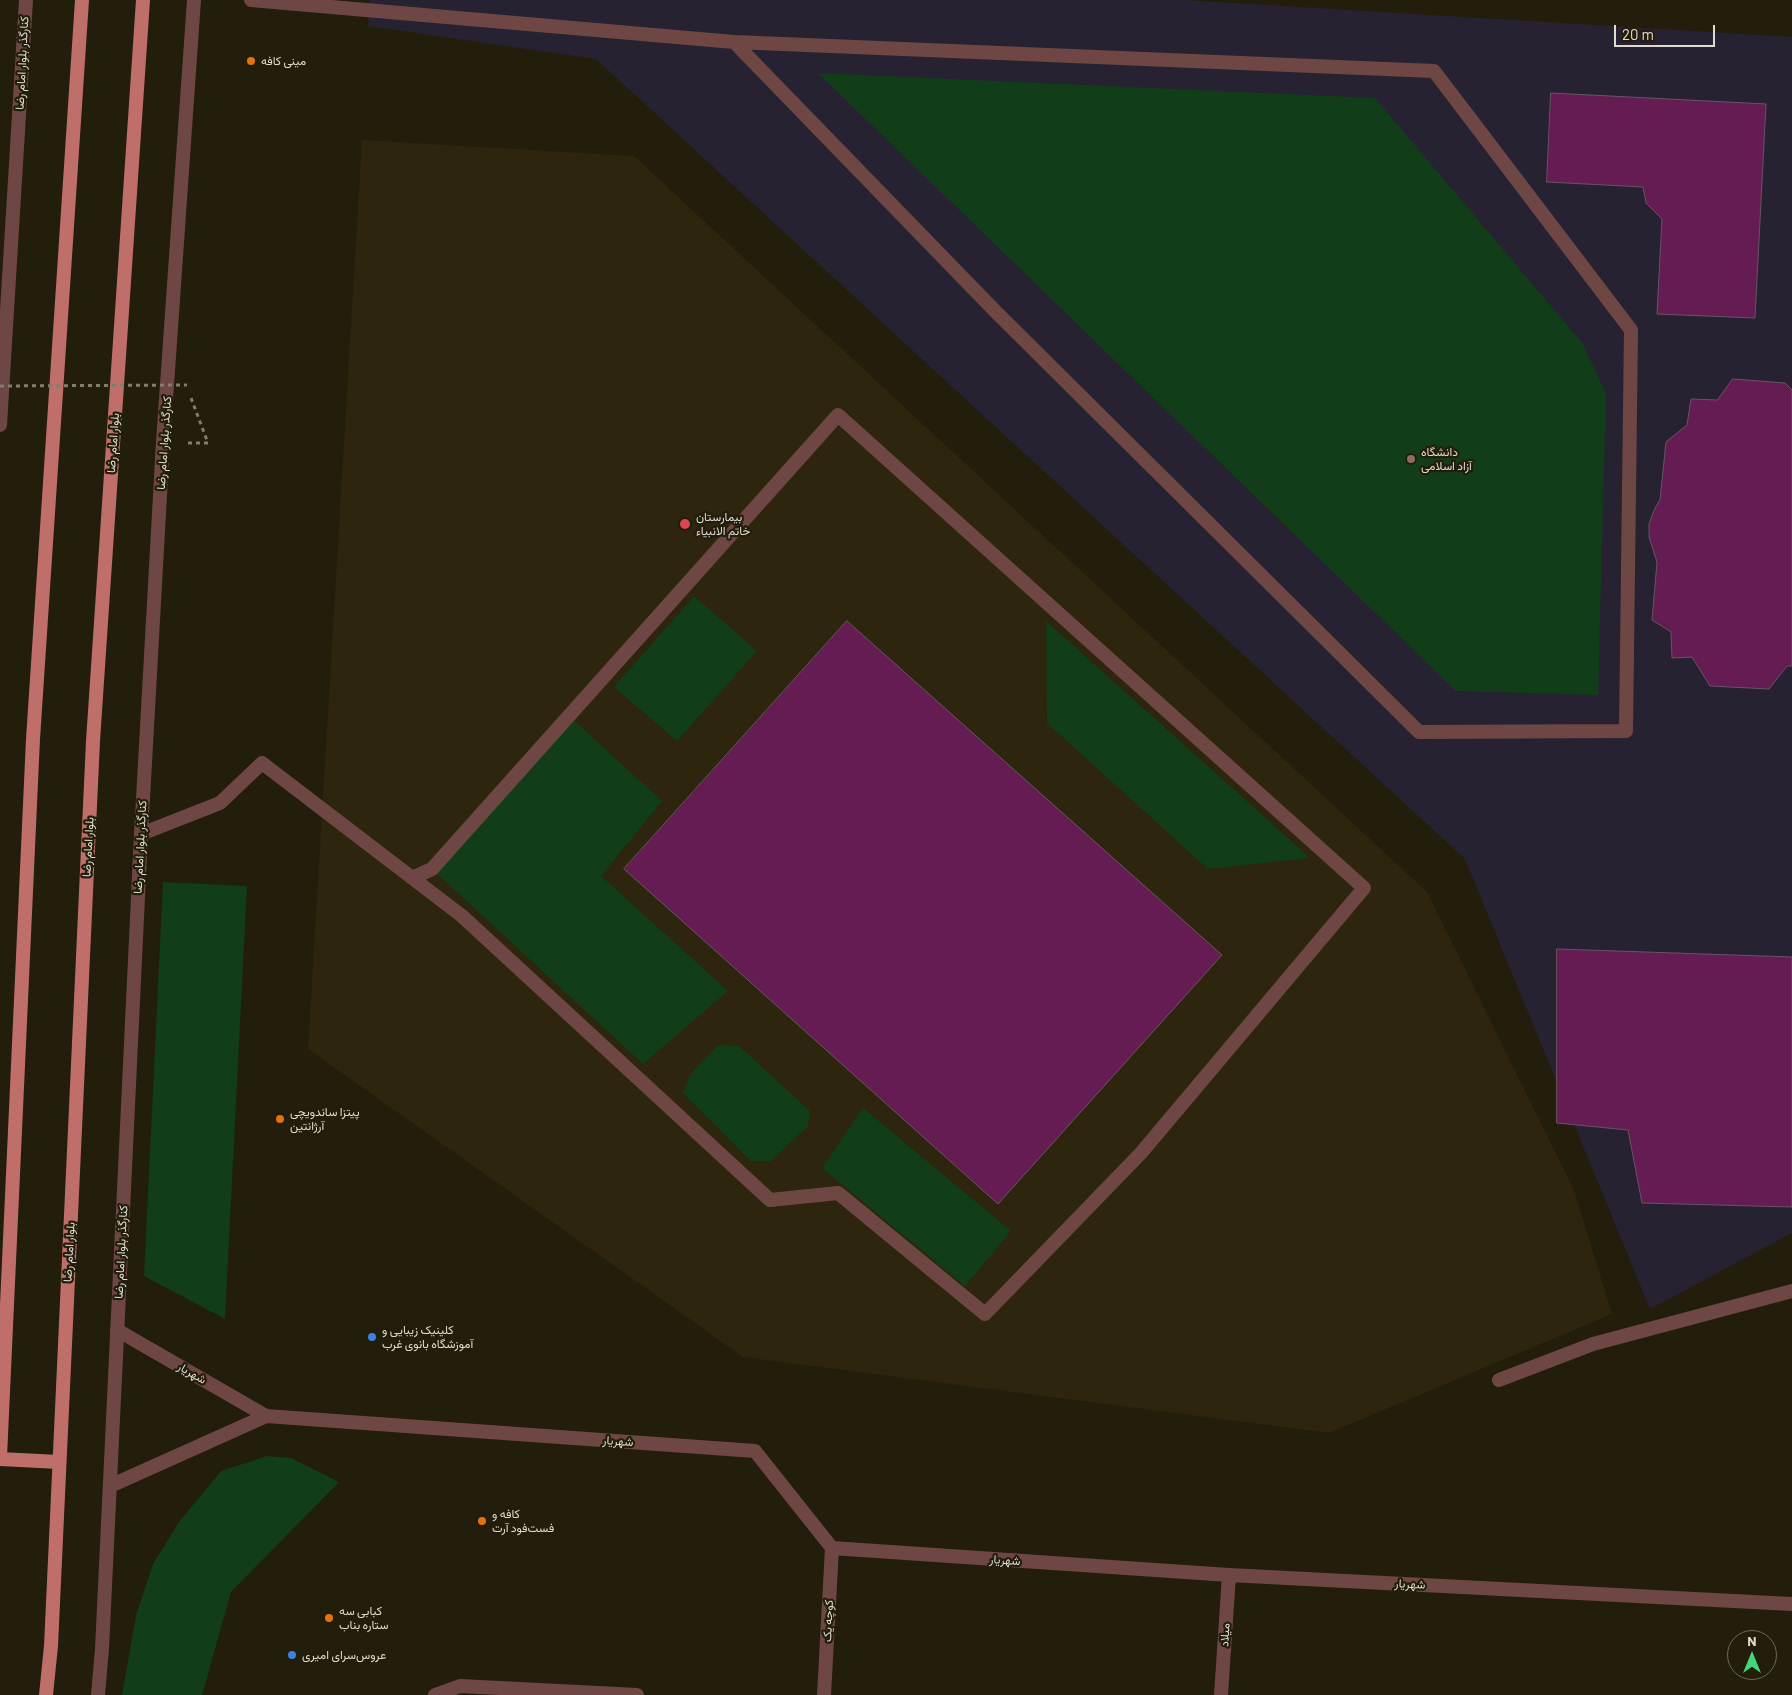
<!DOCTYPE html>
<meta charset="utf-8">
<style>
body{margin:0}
#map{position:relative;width:1792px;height:1695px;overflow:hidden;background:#231d0c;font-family:Barlow,sans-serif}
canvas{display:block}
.north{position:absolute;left:1727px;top:1630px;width:50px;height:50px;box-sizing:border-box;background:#231d0c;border:1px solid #6e695a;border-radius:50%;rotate:0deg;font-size:14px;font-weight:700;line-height:20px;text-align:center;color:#dfdbd0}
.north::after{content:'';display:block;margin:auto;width:18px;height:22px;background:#43d77b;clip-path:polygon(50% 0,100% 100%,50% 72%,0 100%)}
.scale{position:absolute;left:1614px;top:25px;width:101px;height:22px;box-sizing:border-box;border:2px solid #dfdbd0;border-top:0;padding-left:6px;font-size:15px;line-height:18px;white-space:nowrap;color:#dfdbd0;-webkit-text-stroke:4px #231d0c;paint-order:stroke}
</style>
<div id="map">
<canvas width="1792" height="1695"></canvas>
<div class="north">N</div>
<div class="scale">20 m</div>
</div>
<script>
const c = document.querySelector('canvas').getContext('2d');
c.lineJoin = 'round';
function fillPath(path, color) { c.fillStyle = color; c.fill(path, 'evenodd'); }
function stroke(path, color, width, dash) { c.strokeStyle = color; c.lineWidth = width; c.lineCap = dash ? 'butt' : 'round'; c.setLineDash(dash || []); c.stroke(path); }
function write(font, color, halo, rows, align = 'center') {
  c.font = font + ' Barlow,Vazirmatn,sans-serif'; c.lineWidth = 4.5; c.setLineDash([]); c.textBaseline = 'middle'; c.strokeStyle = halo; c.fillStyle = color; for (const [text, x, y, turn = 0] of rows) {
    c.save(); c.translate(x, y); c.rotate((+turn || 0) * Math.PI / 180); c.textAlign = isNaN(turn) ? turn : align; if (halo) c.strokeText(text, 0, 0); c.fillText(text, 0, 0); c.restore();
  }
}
fillPath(new Path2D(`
 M362,140L634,156L1427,892L1574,1190L1612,1314L1329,1433L743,1357L308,1049Z`), '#2d250d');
fillPath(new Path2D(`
 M370,0H1185L1792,37V1233L1650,1309L1465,859L596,59L368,26Z`), '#272232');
fillPath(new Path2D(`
 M818,73L1375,98L1583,344L1606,394L1598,695L1456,691Z
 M694,596L757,651L677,741L614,687Z
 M1046,621L1310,858L1208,869L1047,723Z
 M568,715L662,801L601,876L728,991L643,1064L432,869Z
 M163,882L247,886L225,1319L144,1276Z
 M718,1045L739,1046L810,1111L808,1126L771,1161H751L683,1093L690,1075Z
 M863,1108L1011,1231L965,1286L822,1168Z
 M267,1456L291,1458L339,1482L231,1592L202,1695H122L136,1615L153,1564L179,1522L221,1471Z`), '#113d18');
const building = new Path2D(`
 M1551,93L1766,104L1755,318L1657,314L1662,219L1646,203L1643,187L1547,182Z
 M1733,379L1785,383L1792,390V666H1787L1769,689L1710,686L1692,657L1672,658L1671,632L1652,620L1657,562L1649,537V524L1655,508L1660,500L1666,442L1687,425L1691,399L1717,400Z
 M847,621L1222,955L998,1204L624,869Z
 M1557,949L1792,957V1207L1642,1203L1628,1130L1557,1123Z`);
fillPath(building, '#651c53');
stroke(building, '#675561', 1);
stroke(new Path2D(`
 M188,443H208L191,398`), '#827d6f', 3, [4, 4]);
stroke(new Path2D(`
 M251,0L734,42L1434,71L1631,330L1626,731L1419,732L995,311L734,42
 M141,834L220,803L262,763L462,916L770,1200L838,1193L985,1314L1141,1153L1364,888L838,415L432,869L412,878`), '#6e4744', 14);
stroke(new Path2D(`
 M1499,1380L1593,1344L1792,1291
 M266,1416L755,1451L832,1548L1229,1575L1792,1604
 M110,1486L266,1416L117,1330
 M435,1695L460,1686L637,1695
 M824,1695L832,1548
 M1221,1695L1229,1575`), '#6e4744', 14);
stroke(new Path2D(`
 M0,425L26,0
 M98,1695L102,1649L141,834L163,442L194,0`), '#6e4744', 14);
stroke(new Path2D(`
 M0,1457L33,739L82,0
 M0,1459L59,1462
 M46,1695L51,1646L93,741L143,0`), '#bf6e69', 14);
stroke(new Path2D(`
 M0,386L187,385`), '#827d6f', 3, [4, 4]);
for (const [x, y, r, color] of [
 [251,61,5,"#e8710a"],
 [1411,459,5,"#8d6e63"],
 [685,524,6,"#e0444e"],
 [280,1119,5,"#e8710a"],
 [372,1337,5,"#3f7fe0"],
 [482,1521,5,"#e8710a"],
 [329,1618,5,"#e8710a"],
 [292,1655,5,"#3f7fe0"]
]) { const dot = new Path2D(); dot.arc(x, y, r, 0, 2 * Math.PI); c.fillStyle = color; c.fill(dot); stroke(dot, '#231d0c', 2); }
write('12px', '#dfdbd0', '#231d0c', [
 ["مینی کافه",261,61],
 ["دانشگاه",1421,452],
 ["آزاد اسلامی",1421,466],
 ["بیمارستان",696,517],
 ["خاتم الانبیاء",696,531],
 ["پیتزا ساندویچی",290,1112],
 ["آرژانتین",290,1126],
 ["کلینیک زیبایی و",382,1330],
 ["آموزشگاه بانوی غرب",382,1344],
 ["کافه و",492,1514],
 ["فست‌فود آرت",492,1528],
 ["کبابی سه",339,1611],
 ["ستاره بناب",339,1625],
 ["عروس‌سرای امیری",302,1655]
], 'left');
write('12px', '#dfdbd0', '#231d0c', [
 ["کنارگذر بلوار امام رضا",22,63,-87],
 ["بلوار امام رضا",113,443,-86],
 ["کنارگذر بلوار امام رضا",164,443,-86],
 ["بلوار امام رضا",88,847,-87],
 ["کنارگذر بلوار امام رضا",140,847,-87],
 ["بلوار امام رضا",69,1252,-87],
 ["کنارگذر بلوار امام رضا",121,1252,-87],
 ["شهریار",192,1373,30],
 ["شهریار",618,1441,4],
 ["شهریار",1005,1560,4],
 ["شهریار",1410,1584,3],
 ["کوچه یک",828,1621,-87],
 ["میلاد",1225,1635,-86]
]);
</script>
